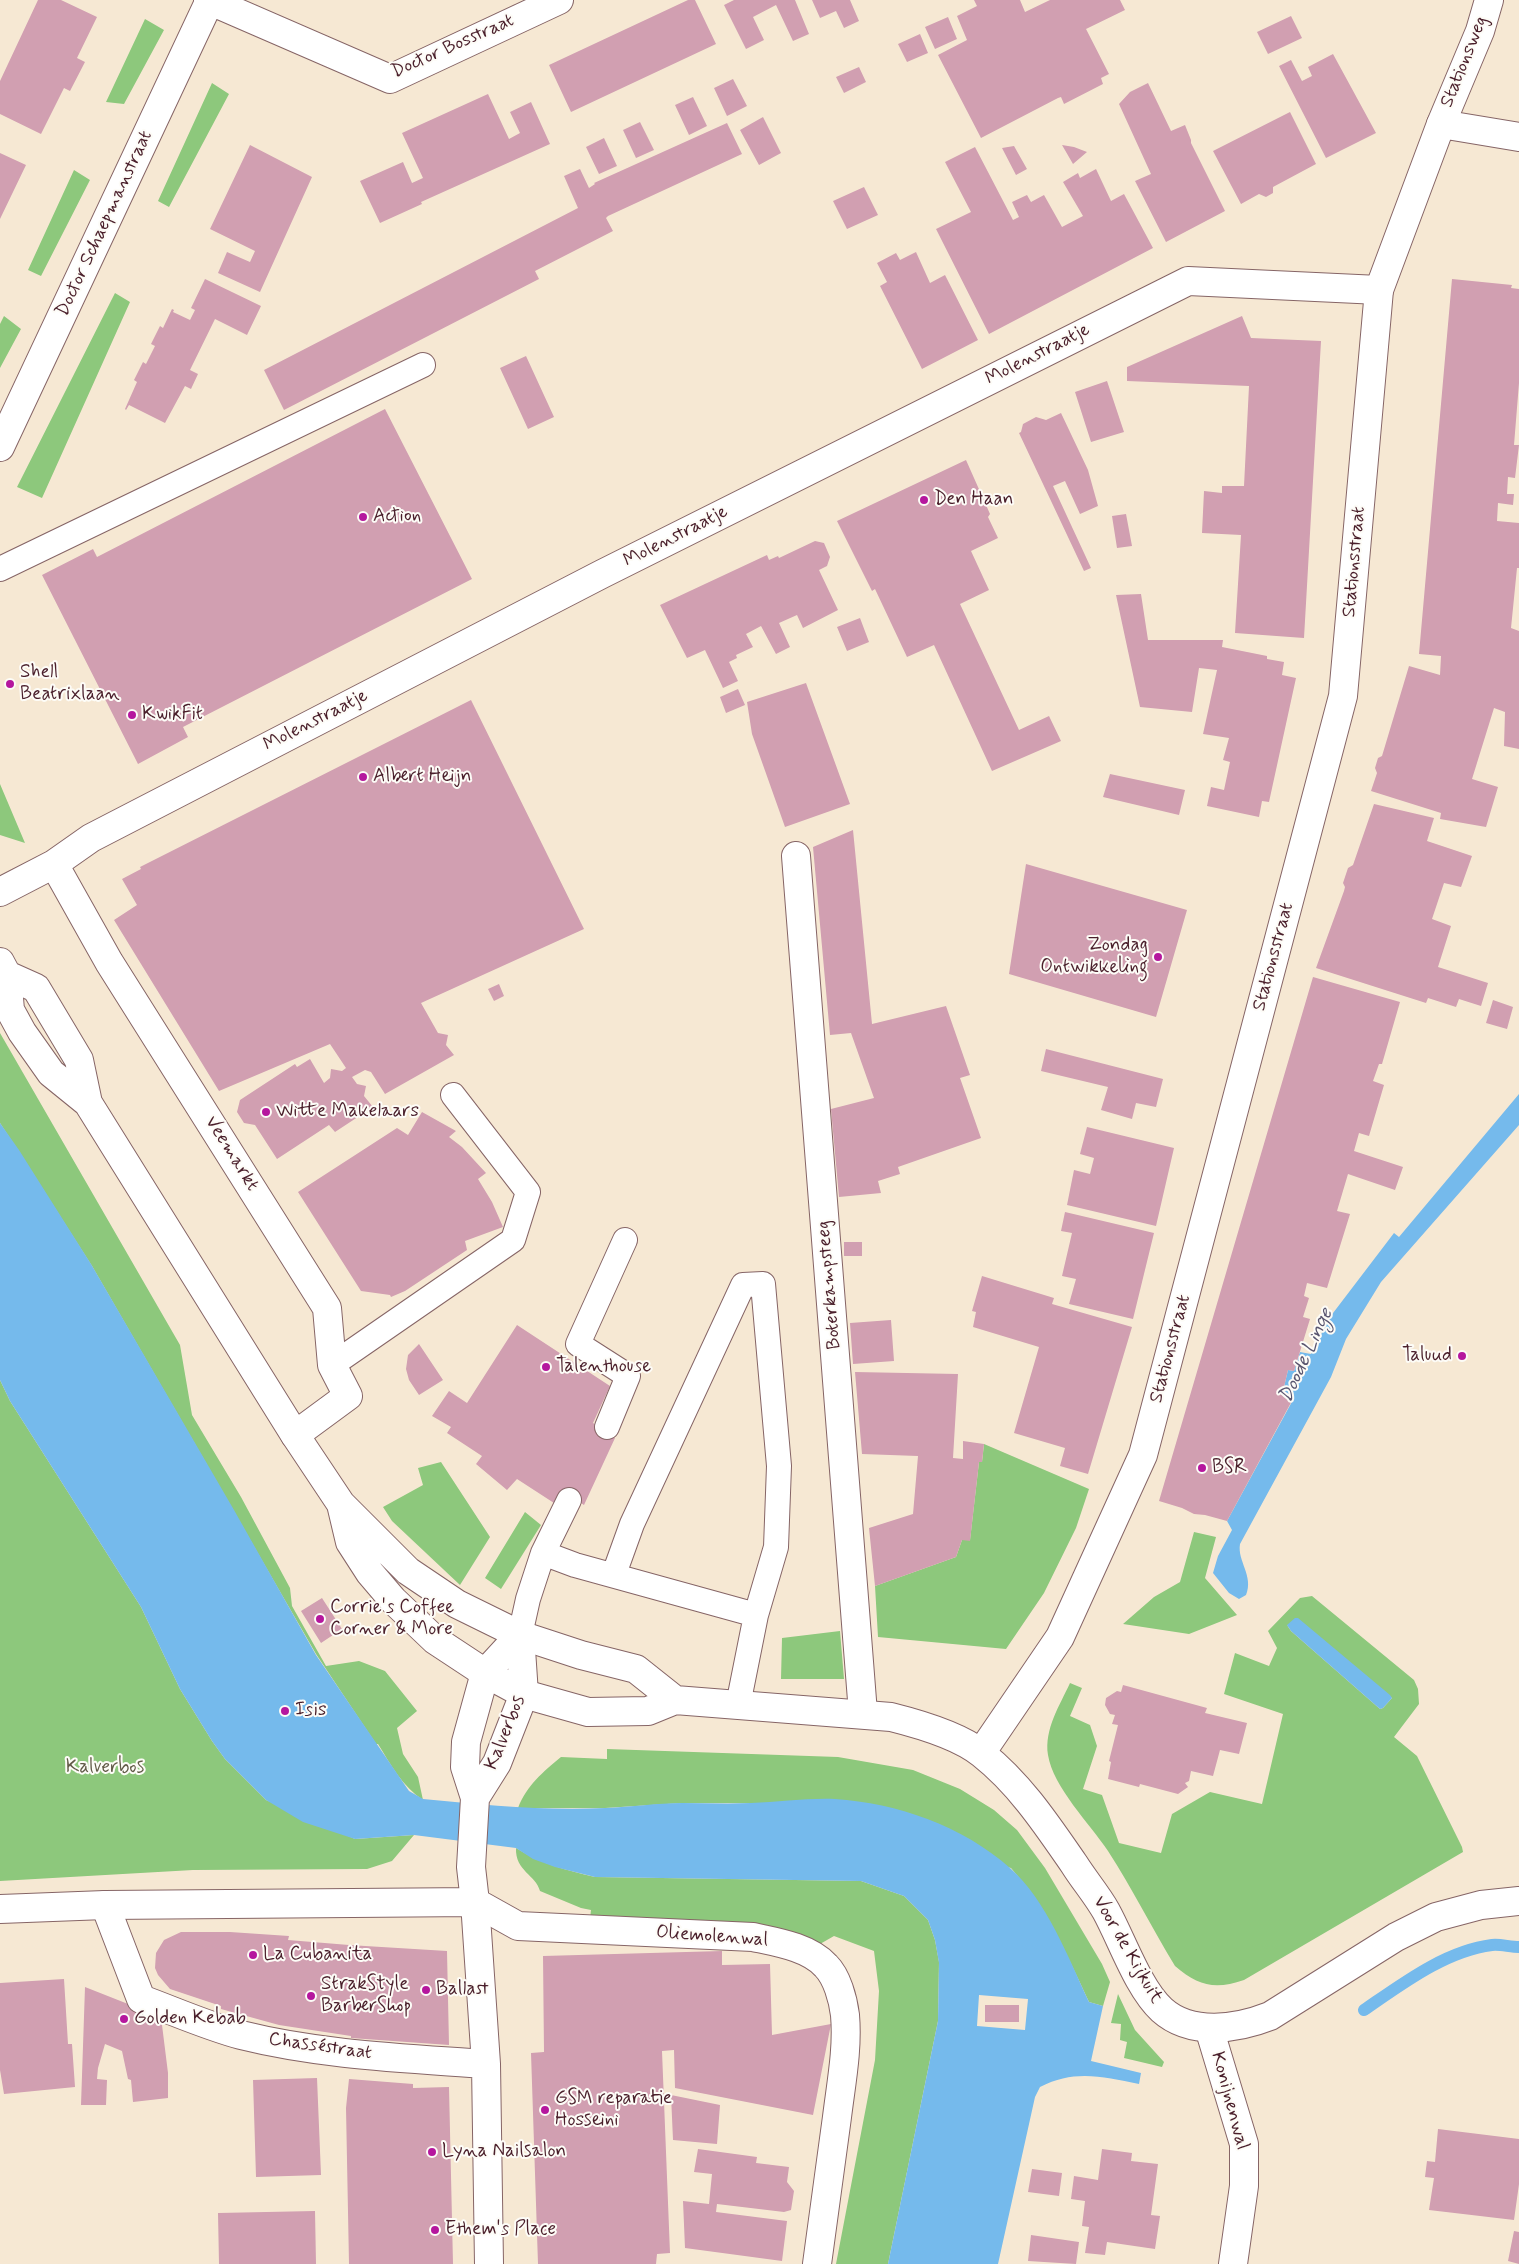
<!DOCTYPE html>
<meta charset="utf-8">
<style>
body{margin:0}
canvas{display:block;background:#f6e8d3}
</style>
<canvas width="1519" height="2264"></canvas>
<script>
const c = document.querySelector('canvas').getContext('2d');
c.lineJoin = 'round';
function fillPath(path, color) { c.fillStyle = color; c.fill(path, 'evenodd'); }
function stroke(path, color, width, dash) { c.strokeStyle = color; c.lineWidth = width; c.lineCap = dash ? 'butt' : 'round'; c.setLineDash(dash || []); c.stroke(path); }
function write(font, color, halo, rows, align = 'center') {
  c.font = font + ' Mynerve,sans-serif'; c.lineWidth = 4; c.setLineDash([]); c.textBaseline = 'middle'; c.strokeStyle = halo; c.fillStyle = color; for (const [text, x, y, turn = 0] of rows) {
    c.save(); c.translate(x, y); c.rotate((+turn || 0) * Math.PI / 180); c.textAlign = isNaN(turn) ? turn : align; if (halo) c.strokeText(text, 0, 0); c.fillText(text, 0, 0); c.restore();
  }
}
fillPath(new Path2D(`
 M145,19L164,30L124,104L106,102Z
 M212,83L229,94L169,207L158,201Z
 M74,170L90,180L41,276L28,270Z
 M115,293L130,302L42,498L17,487Z
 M4,316L21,329L0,368V324Z
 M0,784L25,843L0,835Z
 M0,1033L180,1345L192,1415L241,1497L290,1588L292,1606L326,1666L359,1661L385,1671L417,1711L397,1728L403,1754L418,1777L423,1800C402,1786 391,1765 378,1744H376L316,1654L92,1266L0,1123Z
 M0,1380L10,1401L141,1607L180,1689L212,1741L225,1759L266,1800L355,1839L414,1835L392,1861L367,1869L193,1870L0,1881Z
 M984,1444L1089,1489L1076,1528L1044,1593L1006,1649L878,1637L875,1586L956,1557L962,1540H970L979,1462H982Z
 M441,1462L490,1537L460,1585L392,1521L383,1507L423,1485L418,1468Z
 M525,1512L541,1525L501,1589L485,1578Z
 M1194,1532L1216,1537L1205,1578L1237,1615L1189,1634L1123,1624L1154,1597L1180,1582Z
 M1312,1596L1414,1680L1418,1689L1419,1704L1394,1737L1417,1756L1462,1847L1463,1852L1244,1980C1215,1990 1198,1986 1175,1966C1152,1928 1132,1888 1108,1851C1090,1824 1053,1787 1048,1755C1044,1729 1060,1705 1070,1683L1082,1688L1070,1716L1090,1725L1097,1746L1083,1789L1102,1795L1119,1843L1161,1853L1172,1814L1210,1792L1262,1804L1283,1714L1224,1694L1235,1653L1269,1666L1277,1648L1268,1631L1300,1598ZM1287,1625L1392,1698L1383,1708L1380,1709L1291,1631Z
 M840,1631L844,1679H781L782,1638Z
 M607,1749L838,1757L913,1770L960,1789L994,1810L1017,1830L1045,1868L1102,1964L1110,1982L1103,2006L1089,2002C1067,1954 1045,1908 1011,1868L750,1803H682L605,1808H518C527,1785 543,1772 561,1757L607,1759Z
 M516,1848C541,1864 566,1870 595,1877L861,1881L904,1896L928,1920L935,1940L939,1962L938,2021L888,2264H836L875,2060L879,1991L874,1951L834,1936L820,1944L791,1931L590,1919L591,1910L581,1908L540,1891C536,1875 515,1871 516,1848Z
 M1118,1994L1135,2030L1164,2062L1162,2067L1124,2058L1127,2042L1120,2040L1121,2024L1111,2023Z`), '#8dc87c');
fillPath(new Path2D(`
 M1519,1094V1125L1381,1282L1346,1339L1331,1377L1240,1544C1237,1561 1254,1576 1246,1595L1239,1599L1229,1593L1213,1573L1218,1556L1232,1530L1227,1521L1294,1398L1283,1391L1288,1370L1294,1371L1300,1352L1311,1354L1330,1317L1394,1233L1399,1237Z
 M0,1123L19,1150L91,1264L234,1510L316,1655L409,1791L423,1799C484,1805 544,1811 606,1808C631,1807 657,1803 682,1803C705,1803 728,1804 751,1803C779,1802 807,1798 835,1799C897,1803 963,1826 1010,1868C1046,1899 1069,1959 1089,2002L1103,2006L1091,2061L1141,2073L1139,2084C1103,2077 1075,2069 1040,2087L1035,2097L998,2264H888L938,2021L939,1963L935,1940L928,1920L904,1896L861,1881L595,1877L555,1867L533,1859L516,1848L414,1835L355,1839L303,1822L266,1800L225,1759L212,1741L180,1689L141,1607L10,1401L0,1380ZM979,1995L1028,1999L1025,2030L977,2026Z
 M1295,1618H1298L1390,1695L1392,1698L1383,1708L1380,1709L1291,1631L1287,1625Z`), '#75baec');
stroke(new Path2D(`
 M1364,2010C1402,1984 1445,1951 1492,1945C1500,1944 1510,1947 1519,1947`), '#75baec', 12);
fillPath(new Path2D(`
 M38,0H61L97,17L77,58L85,62L70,91L64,88L41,134L0,114V81Z
 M688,0H695L716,44L571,112L549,65Z
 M734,0H795L809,34L793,41L776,5L753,17L764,40L746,49L724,5Z
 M812,0H850L859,21L844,28L836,11L820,18Z
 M974,0H1020L1025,12L1050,0H1120L1125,10L1086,29L1109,74L1101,78L1103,84L1064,104L1061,97L1058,98L981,138L938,55L967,40L957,16L977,6Z
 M1291,16L1302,38L1268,54L1257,32Z
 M948,17L957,39L935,49L925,27Z
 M920,34L928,53L907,62L898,44Z
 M1333,54L1376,133L1326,158L1279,66L1291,60L1302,81L1312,76L1308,67Z
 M859,67L866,82L844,93L836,77Z
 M733,79L747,106L727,116L714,88Z
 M1148,83L1171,131L1185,125L1191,140V143L1225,211L1166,242L1135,181L1151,174L1119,104L1130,92Z
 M488,94L509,139L520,133L510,112L531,102L550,144L421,202L422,204L380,223L360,181L403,162L412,183L423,178L402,133Z
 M693,97L707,126L689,135L675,105Z
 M1290,112L1316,164L1273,187V193L1266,197L1259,194L1241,204L1213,151Z
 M763,117L781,153L759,165L740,130Z
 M640,122L654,150L636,158L623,130Z
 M727,123L742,154L608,216L606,218L613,231L535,271L539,279L284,410L264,370L578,208L564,176L580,169L589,188L595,184L594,183Z
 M604,138L617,166L599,174L586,147Z
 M250,145L312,177L260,292L218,273L227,252L250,262L255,251L210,229Z
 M1062,145L1074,147L1087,152L1073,164Z
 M1014,146L1027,169L1016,175L1002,148Z
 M975,147L1013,220L1019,217L1012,202L1027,195L1031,202L1044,195L1062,227L1083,216L1063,182L1078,173L1080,178L1096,169L1111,201L1124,194L1153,248L989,334L936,229L971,212L945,162Z
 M0,153L26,165L0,219Z
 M864,187L878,215L847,229L833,201Z
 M916,252L930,283L945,275L978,340L922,369L880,286L887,282L877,263L896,253L900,260Z
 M205,279L261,306L247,335L215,319L190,370L198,374L191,389L185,386L165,423L129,405L126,410L125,409L137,382L134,380L143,362L146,364L155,346L151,344L160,326L163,328L172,309L174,310L173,312L190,320L195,310L191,308Z
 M1452,279L1512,285L1511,288L1519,289V383L1514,445H1519L1515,478L1508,477L1507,494H1514L1513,505L1498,503L1497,521L1519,523V568H1517L1511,628L1519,631V749L1504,746L1505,712L1494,708L1472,779L1498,787L1486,827L1440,819L1441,813L1371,791L1377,773L1375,768L1378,758L1382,756L1409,666L1440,675L1441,656L1419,654Z
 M1242,316L1251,338L1321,341L1304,638L1235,633L1241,535L1202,533L1204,491L1222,493V486H1244L1249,386L1127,381V367Z
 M526,356L554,417L528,429L500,368Z
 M1107,381L1124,432L1091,442L1075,392Z
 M385,409L472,579L183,727L188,737L138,764L42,575L93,549L97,557Z
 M1061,413L1088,470L1098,506L1080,514L1065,481L1053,486L1091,568L1084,571L1019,433L1021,432L1023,424L1036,417L1046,420Z
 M966,460L990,514L988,517L998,538L971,551L989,590L960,604L1019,730L1049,716L1061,741L992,771L934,645L907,657L875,589L872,591L837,521Z
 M1126,514L1132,546L1117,548L1112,516Z
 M815,541L824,543L830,557L827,566L819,570L838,610L803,628L797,615L779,623L790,647L776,654L761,626L746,634L753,647L736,655L737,658L729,662L738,681L723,688L705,650L687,658L660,605L767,555L769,560L778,556L779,558Z
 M1141,594L1148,640H1223L1222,647L1267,656V659L1284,662L1282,675L1296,678L1269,802L1262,801L1259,817L1207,806L1211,787L1224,790L1230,762L1223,760L1229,738L1203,734L1217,670L1199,668L1192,712L1140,707L1116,595Z
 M860,618L869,642L847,651L837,627Z
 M806,683L850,804L785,827L752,734L747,702Z
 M738,689L745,705L726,713L720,697Z
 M471,700L584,929L421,1003L438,1033L448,1035L446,1045L454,1055L385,1094L371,1072L365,1070L352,1077L357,1084L366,1086L364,1096L373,1107L335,1132L329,1125L277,1159L255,1125L244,1123L237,1112L240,1100L295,1064L297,1067L310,1059L324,1083L330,1078L331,1069L342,1071L346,1068L330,1044L219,1091L114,920L137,905L122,879L141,869L140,867Z
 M1110,774L1185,790L1179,815L1103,797Z
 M1374,804L1434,818L1427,841L1472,856L1461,887L1444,883L1432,919L1451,926L1438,967L1488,983L1481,1006L1459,999L1456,1007L1428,998L1426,1003L1316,968L1344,891L1345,887L1343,883L1348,868L1353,865Z
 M853,830L872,1024L946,1006L970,1075L960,1078L981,1138L898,1167L900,1174L878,1181L881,1193L839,1197L831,1109L874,1098L851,1033L830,1035L813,847Z
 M1026,864L1187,910L1156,1017L1009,974Z
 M1313,977L1400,1002L1382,1064H1379L1373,1081L1384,1085L1369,1136L1359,1133L1354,1151L1403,1167L1395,1190L1348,1174L1337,1211L1350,1214L1327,1288L1307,1283L1304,1296L1309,1298L1303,1317L1310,1319L1294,1371L1288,1370L1283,1391L1294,1397L1227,1521L1205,1515L1194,1514L1182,1508L1159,1501Z
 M499,984L504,996L494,1001L488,989Z
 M1493,1000L1513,1007L1507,1029L1486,1023Z
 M1046,1049L1163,1079L1156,1107L1136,1103L1132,1119L1101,1110L1108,1087L1041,1071Z
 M422,1112L456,1131L449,1137L462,1147L486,1173L478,1179L492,1202L503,1227L465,1241L467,1250L405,1291L391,1297L390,1295L361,1291L298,1192L397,1128L408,1135Z
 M1087,1127L1174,1148L1156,1226L1067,1205L1074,1170L1090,1174L1094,1158L1080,1154Z
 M1065,1212L1154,1233L1133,1319L1069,1304L1076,1279L1062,1276L1072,1233L1061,1231Z
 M844,1242H862V1256H844Z
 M982,1276L1054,1298L1052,1304L1132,1327L1088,1474L1060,1466L1065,1448L1014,1433L1039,1347L973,1327L976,1312L972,1311Z
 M891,1320L894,1361L853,1364L850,1323Z
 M517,1325L610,1386L593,1423L615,1438L584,1505L561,1490L554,1503L517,1479L507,1490L476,1464L482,1456L447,1433L451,1427L432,1416L449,1391L467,1403Z
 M419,1344L443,1380L419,1395L409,1380L406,1369L408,1355Z
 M855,1372L958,1374L953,1458L963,1459V1441L984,1444L982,1462H979L970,1541L962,1540L956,1557L875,1586L869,1528L913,1514L918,1456L862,1454Z
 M322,1598L342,1629L321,1643L301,1611Z
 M1123,1685L1207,1708L1205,1713L1247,1723L1239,1754L1220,1750L1213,1776L1191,1771L1189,1781L1185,1783L1188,1787L1178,1794L1140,1784L1139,1787L1108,1779L1111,1762L1109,1761L1118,1725L1112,1724L1115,1715L1110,1714L1105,1705L1106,1698L1117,1691L1121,1692Z
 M181,1932H230L289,1936L288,1940L349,1945L447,1951L449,2045L351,2038V2036L279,2025L221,2009V2006L170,1989L158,1975L155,1968L156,1953L164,1940Z
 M722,1951V1965L770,1964L772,2035L831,2024L813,2115L675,2088L674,2050L662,2051L670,2253L657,2254L656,2264H538L531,2053L544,2052L543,1956Z
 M64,1979L68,2044H72L75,2087L4,2094L0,2070V1983Z
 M85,1987L161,2017L168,2073V2098L133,2102L131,2080L128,2079L122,2051L105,2044L98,2068L97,2079L107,2080L106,2105H81Z
 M985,2005H1019V2022H985Z
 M317,2078L321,2175L256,2177L253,2080Z
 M349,2079L413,2084V2088L449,2087L453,2264H349L346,2108Z
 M671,2095L720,2105L717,2144L673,2140Z
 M1438,2129L1519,2139V2184L1514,2220L1429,2210L1434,2178L1425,2177L1427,2161L1435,2162Z
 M698,2149L757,2157L756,2163L789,2167L787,2182L794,2191L791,2210L784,2212L717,2204L716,2212L787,2221L782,2261L685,2248L683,2201L709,2204L712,2174L694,2172Z
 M1102,2149L1132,2153L1131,2161L1158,2164L1151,2215L1160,2216L1155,2249L1107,2242L1105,2255L1085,2253L1089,2227L1082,2226L1085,2201L1071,2199L1074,2176L1098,2180Z
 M1032,2169L1062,2173L1059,2196L1028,2192Z
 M315,2211L316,2264H219L218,2213Z
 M1514,2231L1519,2232V2264L1508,2261Z
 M1031,2235L1079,2242L1076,2264L1028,2261Z`), '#d19fb1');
const service = new Path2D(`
 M0,569L423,365
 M332,1365L513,1240L528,1192L453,1095
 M607,1427L628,1376L578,1344L625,1240
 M543,1553L575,1565L756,1615
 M614,1574L632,1524L743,1285L763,1284L779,1466L776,1547L756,1615L738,1705
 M520,1635L528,1599L543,1553L569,1500`);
const pedestrian = new Path2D(`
 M475,1902L486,2064L489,2264
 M105,1905L141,1999C174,2011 207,2026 241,2035C321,2055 404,2058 486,2064`);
const minor = new Path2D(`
 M208,0L390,79L559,0
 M1441,124L1480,31L1489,0
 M0,447L210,0
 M796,856L863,1713
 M54,864L109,962L327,1308L332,1365L348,1396L295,1435
 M0,892L54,864L91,838L602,574L1188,281L1379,290
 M475,1798L497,1763L524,1694L520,1635
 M475,1902L518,1926L753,1937C776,1942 809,1947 826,1966C837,1977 843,1999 845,2015C848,2049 841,2084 837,2117C830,2166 824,2215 817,2264
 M475,1902L471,1867L475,1798L465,1767L466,1742L485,1673L520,1635
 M0,1909L105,1905L475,1902
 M1209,2028L1244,2144V2186L1233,2264`);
const tertiary = new Path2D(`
 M0,962L7,975L10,1010L22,1032L51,1073L88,1103
 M7,975L36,988L79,1060L88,1103L295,1435L341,1504L408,1571L457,1604L520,1635L581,1655L636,1669L675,1700
 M341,1504L350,1542L370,1573L393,1600L435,1640L485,1673L524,1694L588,1712L648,1711L675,1700L891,1717C919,1724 960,1736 982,1754C1020,1784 1047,1825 1074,1864C1084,1880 1097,1895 1106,1911C1122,1940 1138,1988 1162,2010C1191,2036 1237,2029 1270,2016L1396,1937L1436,1917L1481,1905L1519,1901
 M981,1753L1060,1637L1143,1455L1343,696L1379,290L1441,124L1519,137`);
stroke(service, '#866566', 26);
stroke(pedestrian, '#866566', 30);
stroke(minor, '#866566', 30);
stroke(tertiary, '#866566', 30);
stroke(service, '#fff', 24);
stroke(pedestrian, '#fff', 28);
stroke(minor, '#fff', 28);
stroke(tertiary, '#fff', 28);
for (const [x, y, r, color] of [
 [924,500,5,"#b5179e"],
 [363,517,5,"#b5179e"],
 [10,684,5,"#b5179e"],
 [132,715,5,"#b5179e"],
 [363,777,5,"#b5179e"],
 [1158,957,5,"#b5179e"],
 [266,1112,5,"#b5179e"],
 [1462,1356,5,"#b5179e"],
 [546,1367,5,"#b5179e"],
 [1202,1468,5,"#b5179e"],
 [320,1619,5,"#b5179e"],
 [285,1711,5,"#b5179e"],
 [253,1955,5,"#b5179e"],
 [426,1990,5,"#b5179e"],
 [311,1996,5,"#b5179e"],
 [124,2019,5,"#b5179e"],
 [545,2110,5,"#b5179e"],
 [432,2152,5,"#b5179e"],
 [435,2230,5,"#b5179e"]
]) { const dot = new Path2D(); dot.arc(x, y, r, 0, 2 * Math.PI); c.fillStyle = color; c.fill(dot); stroke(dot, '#fdfcf7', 2); }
write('19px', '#4a1f2b', '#fdfcf7', [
 ["Doctor Bosstraat",453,47,-24],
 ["Stationsweg",1465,62,-68],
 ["Doctor Schaepmanstraat",105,224,-65],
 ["Molenstraatje",1038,355,-27],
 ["Molenstraatje",676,537,-27],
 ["Stationsstraat",1355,562,-85],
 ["Molenstraatje",316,721,-27],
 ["Stationsstraat",1274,957,-75],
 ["Veemarkt",231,1154,58],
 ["Boterkampsteeg",830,1285,-95],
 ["Stationsstraat",1171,1349,-75],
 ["Kalverbos",506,1733,-68],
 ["Oliemolenwal",712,1937,4],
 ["Voor de Kijkuit",1127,1950,60],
 ["Chasséstraat",320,2047,8],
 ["Konijnenwal",1229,2101,75]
]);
write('19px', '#4a1f2b', '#fdfcf7', [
 ["Den Haan",934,500],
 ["Action",373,517],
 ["Shell",20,673],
 ["Beatrixlaan",20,695],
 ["KwikFit",142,715],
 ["Albert Heijn",373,777],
 ["Zondag",1148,946,"right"],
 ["Ontwikkeling",1148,968,"right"],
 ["Witte Makelaars",276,1112],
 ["Taluud",1452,1356,"right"],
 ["Talenthouse",556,1367],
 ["BSR",1212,1468],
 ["Corrie's Coffee",330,1608],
 ["Corner & More",330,1630],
 ["Isis",295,1711],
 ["La Cubanita",263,1955],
 ["StrakStyle",321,1985],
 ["BarberShop",321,2007],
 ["Ballast",436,1990],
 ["Golden Kebab",134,2019],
 ["GSM reparatie",555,2099],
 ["Hosseini",555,2121],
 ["Lyna Nailsalon",442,2152],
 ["Ethem's Place",445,2230]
], 'left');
write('19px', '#615a47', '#fdfcf7', [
 ["Kalverbos",105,1768]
]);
write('italic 20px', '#59556f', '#fdfcf7', [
 ["Doode Linge",1307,1356,-65]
]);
</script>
